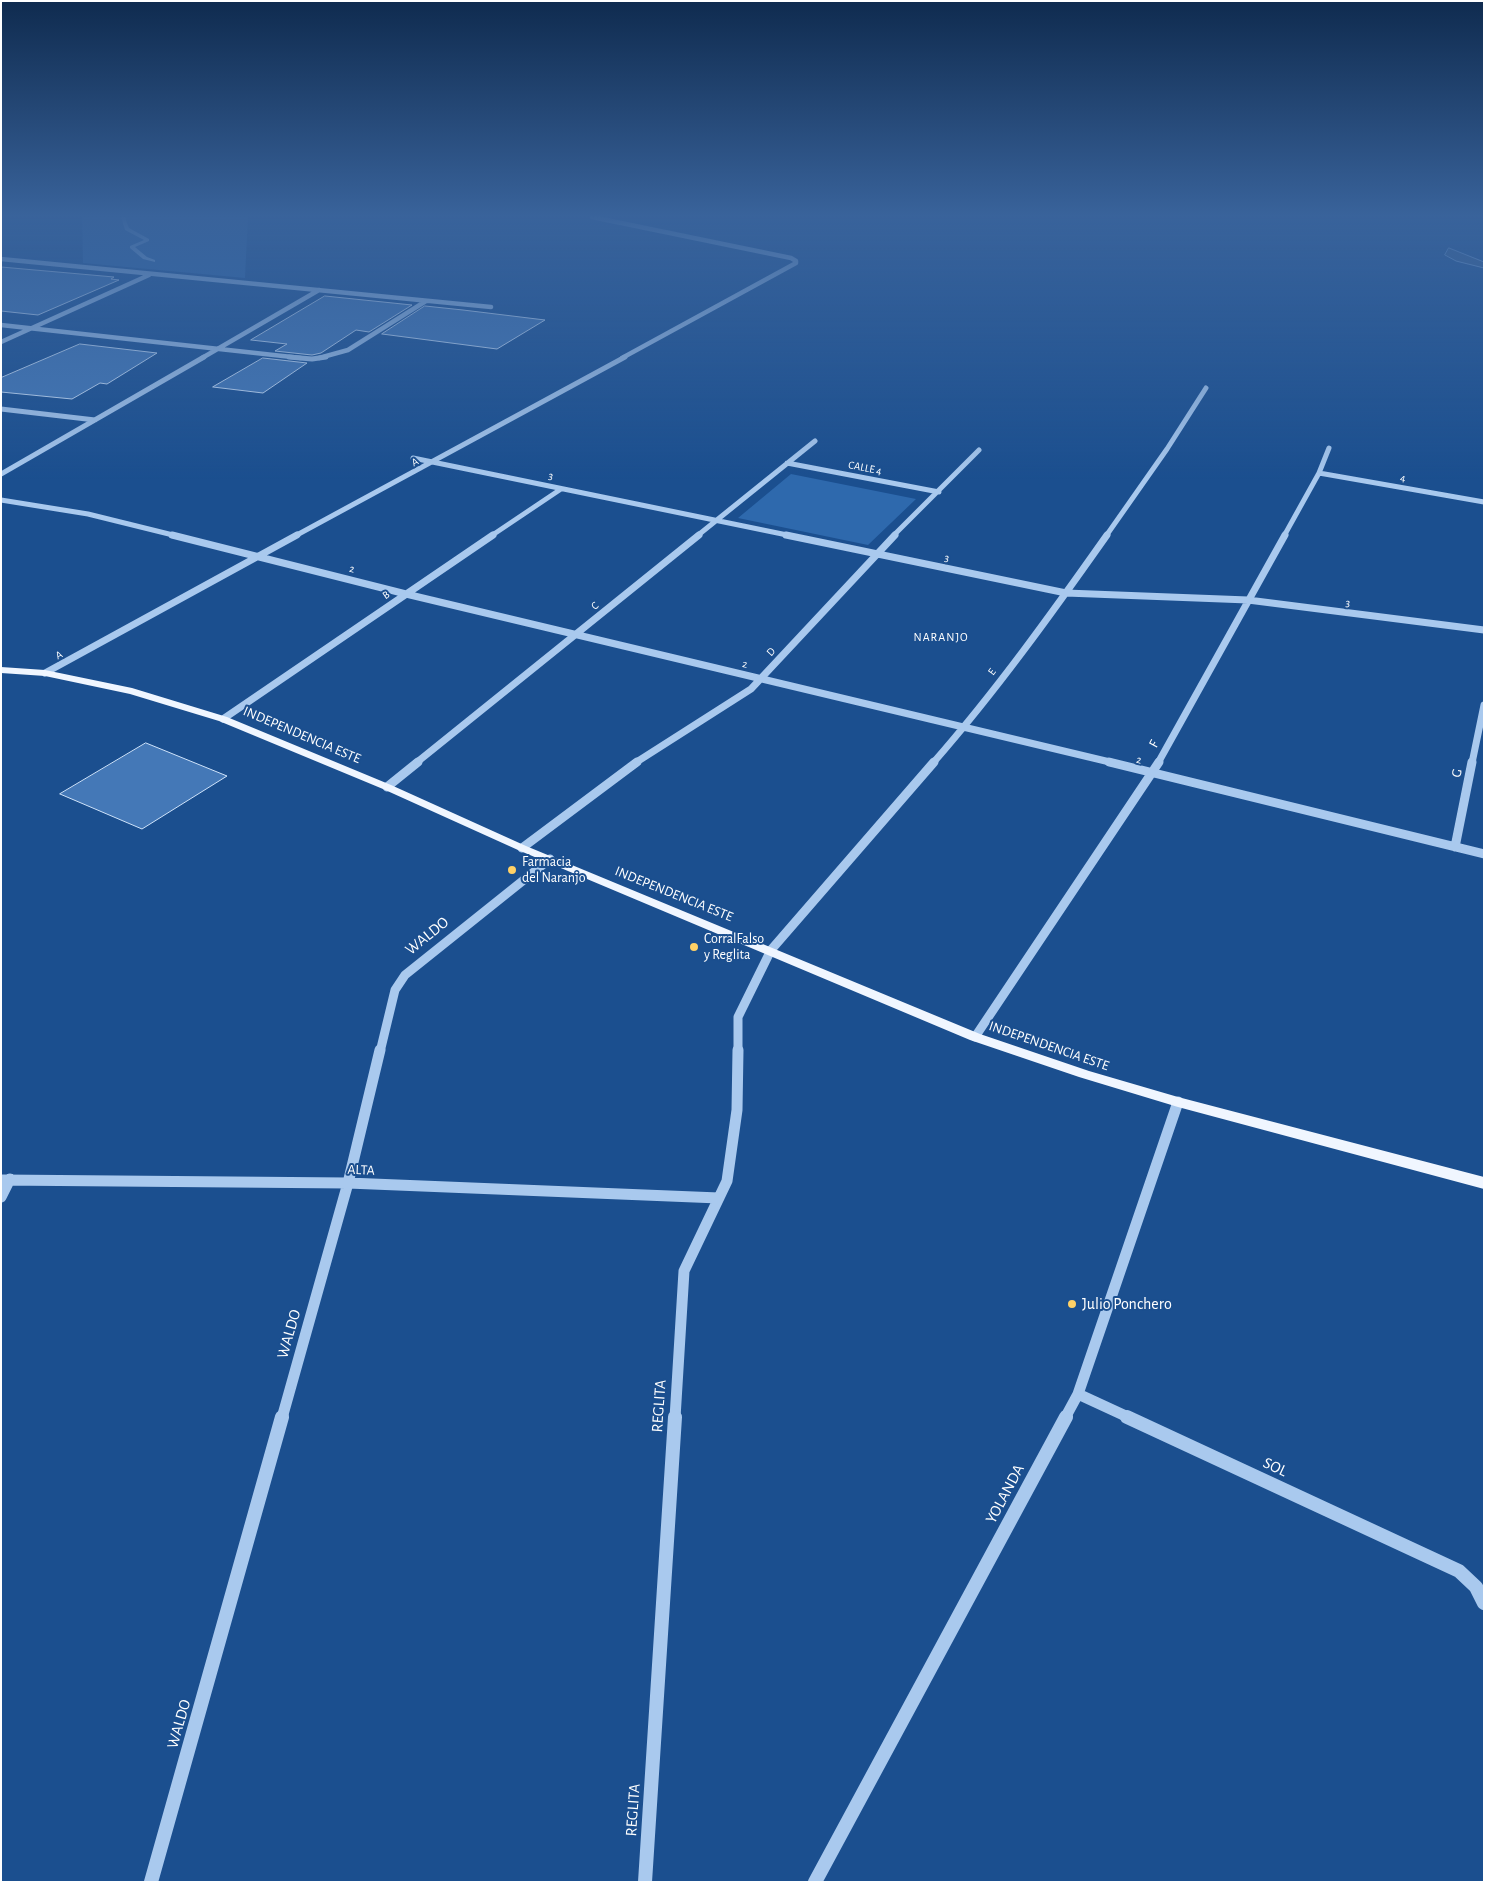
<!DOCTYPE html>
<style>
body{margin:0}
#map{position:relative;width:1485px;height:1883px;overflow:hidden;background:#1b4f8f;font-family:"Alegreya Sans",sans-serif}
canvas{display:block}
.frame{position:absolute;inset:0;border:2px solid #fff;pointer-events:none}
</style>
<div id="map">
<canvas width="1485" height="1883"></canvas>
<div class="frame"></div>
</div>
<script>
const c = document.querySelector('canvas').getContext('2d');
c.lineJoin = 'round';
function fillPath(path, color) { c.fillStyle = color; c.fill(path, 'evenodd'); }
function stroke(path, color, width, dash) { c.strokeStyle = color; c.lineWidth = width; c.lineCap = dash ? 'butt' : 'round'; c.setLineDash(dash || []); c.stroke(path); }
function write(font, color, halo, rows, align = 'center') {
  c.font = font + ' "Alegreya Sans",sans-serif'; c.lineWidth = 4; c.setLineDash([]); c.textBaseline = 'middle'; c.strokeStyle = halo; c.fillStyle = color; for (const [text, x, y, turn = 0] of rows) {
    c.save(); c.translate(x, y); c.rotate((+turn || 0) * Math.PI / 180); c.textAlign = isNaN(turn) ? turn : align; if (halo) c.strokeText(text, 0, 0); c.fillText(text, 0, 0); c.restore();
  }
}
fillPath(new Path2D(`
 M82,217H248L245,278L83,263Z
 M791,474L916,499L868,545L738,518Z`), '#2e69ad');
const water = new Path2D(`
 M1449,248L1484,262V268L1456,261L1445,255Z`);
fillPath(water, '#3c6290');
stroke(water, '#9cc4f0', 1);
fillPath(new Path2D(`
 M121,217H127L125,218L129,228L149,239V241L135,247L147,257L155,260V262L143,259L130,248V246L144,240L125,230Z`), '#9cc4f0');
const building = new Path2D(`
 M1,267L114,277L111,279L119,280L38,315L1,311Z
 M325,296L412,305L369,332L356,330L321,353L312,355L275,351L287,344L251,340Z
 M425,306L463,310L545,320L497,349L382,334Z
 M80,344L157,353L107,384L100,383L72,399L1,392V378Z
 M263,358L307,363L263,393L213,387Z
 M146,743L227,776L142,829L60,794Z`);
fillPath(building, '#4478b7');
stroke(building, '#cfe3fa', 1);
stroke(new Path2D(`
 M592,217L791,258L796,261V263L622,358
 M1,259L491,307
 M1,325L301,358
 M1,342L149,275
 M202,358L319,290
 M319,358L348,350L426,301`), '#a9c9ee', 4.5);
stroke(new Path2D(`
 M289,357L312,359L326,357
 M1,409L95,420
 M413,458L792,536
 M787,463L939,492
 M1319,473L1484,502
 M1,474L204,357
 M1,500L88,514L177,536
 M295,536L625,357
 M491,536L561,489
 M697,536L815,441
 M893,536L979,450
 M1106,536L1167,449L1206,388
 M1284,536L1319,473L1329,448`), '#a9c9ee', 5);
stroke(new Path2D(`
 M172,535L406,594L1114,763
 M786,535L1066,593L1248,600L1484,630
 M45,673L297,535
 M223,719L493,535
 M416,763L699,535
 M635,763L751,689L895,535
 M933,763C996,691 1052,613 1107,535
 M1158,763L1285,535
 M1472,763L1484,705`), '#a9c9ee', 7);
stroke(new Path2D(`
 M1109,762L1484,854
 M387,787L418,762
 M1455,847L1472,762
 M522,848L637,762
 M975,1037L1159,762
 M380,1052L395,990L405,975L550,859
 M738,1052V1017L771,950L934,762`), '#a9c9ee', 9);
stroke(new Path2D(`
 M1,1180L348,1183L719,1198
 M1,1197L10,1179
 M1078,1394L1130,1418
 M282,1418L348,1183L380,1050
 M675,1418L684,1271L727,1181L737,1110L738,1050
 M1065,1418L1078,1394L1178,1102`), '#a9c9ee', 11);
stroke(new Path2D(`
 M1127,1417L1459,1571L1476,1587L1484,1603
 M151,1882L282,1417
 M645,1882L675,1417
 M815,1882L1066,1417`), '#a9c9ee', 14);
fillPath(new Path2D(`
 M1,667L45,670L132,688L227,717L391,785L526,846L980,1034L1089,1071L1178,1097L1484,1177V1189L1178,1107L1079,1077L970,1040L518,850L383,789L219,721L130,694L45,676L1,673Z`), '#f0f6ff');
const sky = c.createLinearGradient(0, 0, 0, 480);
sky.addColorStop(0, '#0f2b4f');
sky.addColorStop(0.45, '#39639b');
sky.addColorStop(1, '#39639b00');
c.fillStyle = sky;
c.fillRect(0, 0, 1485, 480);
for (const [x, y, r, color] of [
 [512,870,5,"#ffd166"],
 [694,947,5,"#ffd166"],
 [1072,1304,5,"#ffd166"]
]) { const dot = new Path2D(); dot.arc(x, y, r, 0, 2 * Math.PI); c.fillStyle = color; c.fill(dot); stroke(dot, '#1b4f8f', 2); }
write('11px', '#fff', '#1b4f8f', [
 ["A",415,462,-28],
 ["CALLE 4",865,468,11],
 ["3",551,476,12],
 ["4",1403,478,10],
 ["3",947,558,12],
 ["2",352,569,14],
 ["B",386,595,-34],
 ["3",1348,603,7],
 ["C",595,606,-39],
 ["D",771,652,-47],
 ["A",59,655,-28],
 ["2",745,664,13],
 ["E",992,672,-53],
 ["2",1139,760,14]
]);
c.letterSpacing = '1px';
write('12px', '#fff', '#1b4f8f', [
 ["NARANJO",941,637]
]);
c.letterSpacing = '0px';
write('14px', '#fff', '#1b4f8f', [
 ["INDEPENDENCIA ESTE",302,735,23],
 ["F",1154,744,-61],
 ["G",1457,773,-79],
 ["INDEPENDENCIA ESTE",674,894,22],
 ["INDEPENDENCIA ESTE",1049,1046,19],
 ["ALTA",361,1170,2]
]);
write('14px', '#fff', '#1b4f8f', [
 ["Farmacia",522,862],
 ["del Naranjo",522,878],
 ["CorralFalso",704,939],
 ["y Reglita",704,955]
], 'left');
write('16px', '#fff', '#1b4f8f', [
 ["WALDO",427,936,-39],
 ["WALDO",289,1334,-74],
 ["REGLITA",659,1406,-86],
 ["SOL",1275,1467,25],
 ["YOLANDA",1005,1494,-62],
 ["WALDO",179,1724,-74],
 ["REGLITA",633,1810,-86]
]);
write('16px', '#fff', '#1b4f8f', [
 ["Julio Ponchero",1082,1304]
], 'left');
</script>
